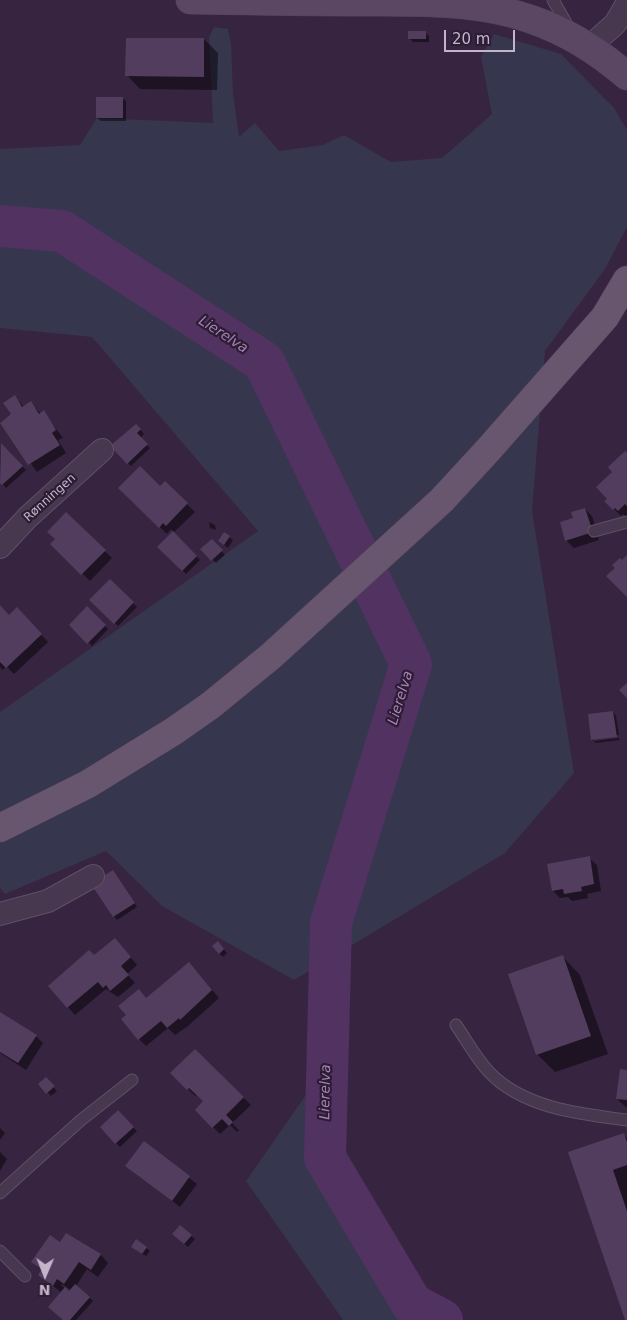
<!DOCTYPE html>
<meta charset="utf-8">
<style>
body{margin:0}
#map{position:relative;width:627px;height:1320px;overflow:hidden;background:#372440;font-family:"DejaVu Sans",sans-serif}
canvas{display:block}
.north{position:absolute;left:20px;top:1250px;width:50px;height:50px;-webkit-text-stroke:4px #2d1d34;paint-order:stroke;rotate:181deg;font-size:14px;font-weight:700;line-height:20px;text-align:center;color:#c4b4ca}
.north::after{content:'';display:block;margin:auto;width:18px;height:22px;background:#c4b4ca;clip-path:polygon(50% 0,100% 100%,50% 72%,0 100%)}
.scale{position:absolute;left:444px;top:30px;width:71px;height:22px;box-sizing:border-box;border:2px solid #c4b4ca;border-top:0;padding-left:6px;font-size:15px;line-height:18px;white-space:nowrap;color:#c4b4ca;-webkit-text-stroke:4px #2d1d34;paint-order:stroke}
</style>
<div id="map">
<canvas width="627" height="1320"></canvas>
<div class="north">N</div>
<div class="scale">20 m</div>
</div>
<script>
const c = document.querySelector('canvas').getContext('2d');
c.lineJoin = 'round';
function fillPath(path, color) { c.fillStyle = color; c.fill(path, 'evenodd'); }
function stroke(path, color, width, dash) { c.strokeStyle = color; c.lineWidth = width; c.lineCap = dash ? 'butt' : 'round'; c.setLineDash(dash || []); c.stroke(path); }
function write(font, color, halo, rows, align = 'center') {
  c.font = font + ' "DejaVu Sans",sans-serif'; c.lineWidth = 4.5; c.setLineDash([]); c.textBaseline = 'middle'; c.strokeStyle = halo; c.fillStyle = color; for (const [text, x, y, turn = 0] of rows) {
    c.save(); c.translate(x, y); c.rotate((+turn || 0) * Math.PI / 180); c.textAlign = isNaN(turn) ? turn : align; if (halo) c.strokeText(text, 0, 0); c.fillText(text, 0, 0); c.restore();
  }
}
fillPath(new Path2D(`
 M214,27L228,29L231,43L233,93L239,137L255,123L279,151L323,145L344,135L391,162L442,158L492,114L481,57L494,34L561,54L614,108L627,130V227L605,269L545,351L532,511L574,773L505,853L294,980L162,906L106,851L5,894L0,888V712L258,531L92,337L0,328V149L80,145L97,118L213,123L209,37Z
 M326,1066L322,1152L408,1302L442,1320H343L246,1181Z`), '#36364f');
fillPath(new Path2D(`
 M425,32L429,36V42H413L409,38Z
 M204,39L218,53L217,90L140,89L127,75Z
 M122,98L126,101V121H101L97,118Z
 M14,396L24,407L31,403L41,414L43,412L63,438L58,440L66,453L37,472L1,422L12,415Z
 M136,425L144,434L140,438L150,448L131,466L112,447Z
 M1,444L26,470L6,488L0,481Z
 M627,455V517H626L623,514L621,516L606,501L608,499L614,472Z
 M165,483L195,512L173,533L200,560L186,574L159,547L174,532L171,529L167,534L120,488H160Z
 M585,509L592,516L599,540L574,548L566,540L574,519Z
 M66,514L112,558L90,581L52,544L57,540Z
 M209,522L215,525L216,530L210,528Z
 M225,534L233,540L228,548L223,544Z
 M212,540L225,555L216,563L202,549Z
 M110,581L137,607L118,626L91,600Z
 M0,607L9,616H24L48,642L14,674L6,666L3,670L0,667Z
 M87,608L108,629L92,646L71,625Z
 M613,712L616,716L619,735L594,739V741L592,740Z
 M619,738L620,740L596,743L594,741Z
 M589,858L597,865L601,891L587,894L588,898L572,901L568,897L560,898L553,891Z
 M116,875L137,907L117,920L114,916Z
 M218,943L227,953L223,957L219,953Z
 M122,947L137,965L127,974L135,983L118,997L106,989L75,1015L50,987L95,957Z
 M563,957L580,975L608,1054L555,1072L537,1054Z
 M196,971L219,998L188,1026L175,1035L168,1028L146,1046L139,1039L127,1015L147,999Z
 M0,1013L36,1036L43,1043L26,1070L0,1053Z
 M195,1050L251,1105L232,1123L239,1130L237,1132L230,1125L220,1134L196,1110L205,1102L198,1094L195,1096L172,1073Z
 M627,1071V1108L617,1099Z
 M46,1079L57,1091L51,1096L40,1084Z
 M118,1112L137,1131L120,1147L101,1127Z
 M0,1128L5,1133L0,1140Z
 M624,1135L627,1138V1320L570,1153Z
 M144,1143L197,1184L180,1207L126,1166Z
 M0,1152L7,1159L0,1171Z
 M66,1234L101,1255L108,1263L98,1277L87,1269L76,1286L93,1301L76,1320H64L62,1293L39,1275L43,1270L33,1262L60,1244ZM62,1284L71,1290L69,1292L61,1285Z
 M191,1236L195,1239L188,1247L177,1237Z
 M137,1241L150,1251L146,1256L136,1250Z`), '#0007');
stroke(new Path2D(`
 M0,226L62,231L264,362L411,664L331,923L325,1158L412,1304L442,1320`), '#523261', 42);
fillPath(new Path2D(`
 M408,31H426V39H408Z
 M126,38H204V77L125,76Z
 M96,97H123V118H96Z
 M15,395L22,407L31,401L39,414L44,410L56,430L52,433L60,445L28,465L0,423L11,414L3,403Z
 M136,424L141,429L137,433L148,444L127,464L110,446Z
 M1,443L23,466L2,485L0,483Z
 M625,451L627,453V506L625,504L618,511L615,508L613,510L604,501L607,499L596,487L612,472L608,467Z
 M140,466L160,486L165,481L188,503L166,526L163,523L159,528L118,488Z
 M585,508L593,532L565,541L560,522L573,518L571,512Z
 M66,512L106,550L81,575L50,544L55,539L47,532Z
 M173,531L197,556L182,571L157,547Z
 M224,532L230,536L224,545L218,541Z
 M212,539L223,550L211,561L200,549Z
 M627,555V597L606,576L615,568L612,565L620,558L622,560Z
 M110,579L134,602L114,624L89,600Z
 M0,605L9,615L17,607L42,634L6,668L0,662Z
 M87,606L106,625L87,644L69,625Z
 M627,683V698L619,690Z
 M613,711L617,737L591,740L588,714Z
 M590,856L594,884L581,887L582,891L564,894L563,889L552,891L547,864Z
 M113,870L135,903L113,917L91,884Z
 M115,938L131,957L121,966L129,975L110,991L106,985L103,988L98,982L67,1008L48,986L89,950L94,955Z
 M218,941L224,949L219,954L212,946Z
 M563,955L591,1036L536,1055L508,974Z
 M189,962L212,990L180,1020L179,1018L167,1028L161,1021L138,1040L121,1019L126,1015L118,1006L139,989L146,998Z
 M0,1012L37,1035L18,1063L0,1052Z
 M195,1049L244,1097L226,1115L233,1122L229,1126L222,1119L212,1128L195,1110L203,1101L189,1088L187,1090L170,1073Z
 M620,1069L627,1070V1100L616,1099Z
 M46,1077L55,1086L46,1094L38,1084Z
 M118,1110L134,1127L115,1144L100,1127Z
 M624,1133L627,1142V1165L613,1170L627,1211V1320H625L568,1152Z
 M144,1141L190,1176L172,1201L125,1166Z
 M180,1225L192,1235L184,1244L172,1234Z
 M66,1233L101,1254L91,1270L79,1262L64,1284L57,1279L53,1286L38,1275L42,1269L31,1262L50,1235L60,1242Z
 M136,1239L147,1247L142,1254L131,1247Z
 M75,1284L90,1297L70,1320H63L48,1307L65,1287L69,1291Z`), '#533d5e');
const lane = new Path2D(`
 M553,0L570,30
 M594,531L627,522
 M456,1025C467,1041 476,1058 489,1072C523,1108 580,1114 627,1120
 M0,1193L81,1120L132,1080
 M0,1251L25,1276`);
const street = new Path2D(`
 M589,47L615,24L625,7L627,8
 M0,547L28,517L102,450
 M0,914L48,901L93,876`);
const secondary = new Path2D(`
 M190,0C246,1 301,2 357,2C415,2 478,0 533,20C568,32 599,52 627,76`);
const primary = new Path2D(`
 M0,828L88,784L174,731L211,705L271,656L442,500L489,449L605,317L627,280`);
stroke(lane, '#605067', 13);
stroke(street, '#605067', 24);
stroke(secondary, '#514158', 29);
stroke(primary, '#514158', 29);
stroke(lane, '#48384f', 11);
stroke(street, '#48384f', 22);
stroke(secondary, '#5b4663', 28);
stroke(primary, '#68566f', 28);
write('12px', '#c4b4ca', '#2d1d34', [
 ["Rønningen",50,498,-42]
]);
write('italic 14px', '#a782b7', '#2d1d34', [
 ["Lierelva",223,335,33],
 ["Lierelva",401,698,-73],
 ["Lierelva",326,1092,-89]
]);
</script>
